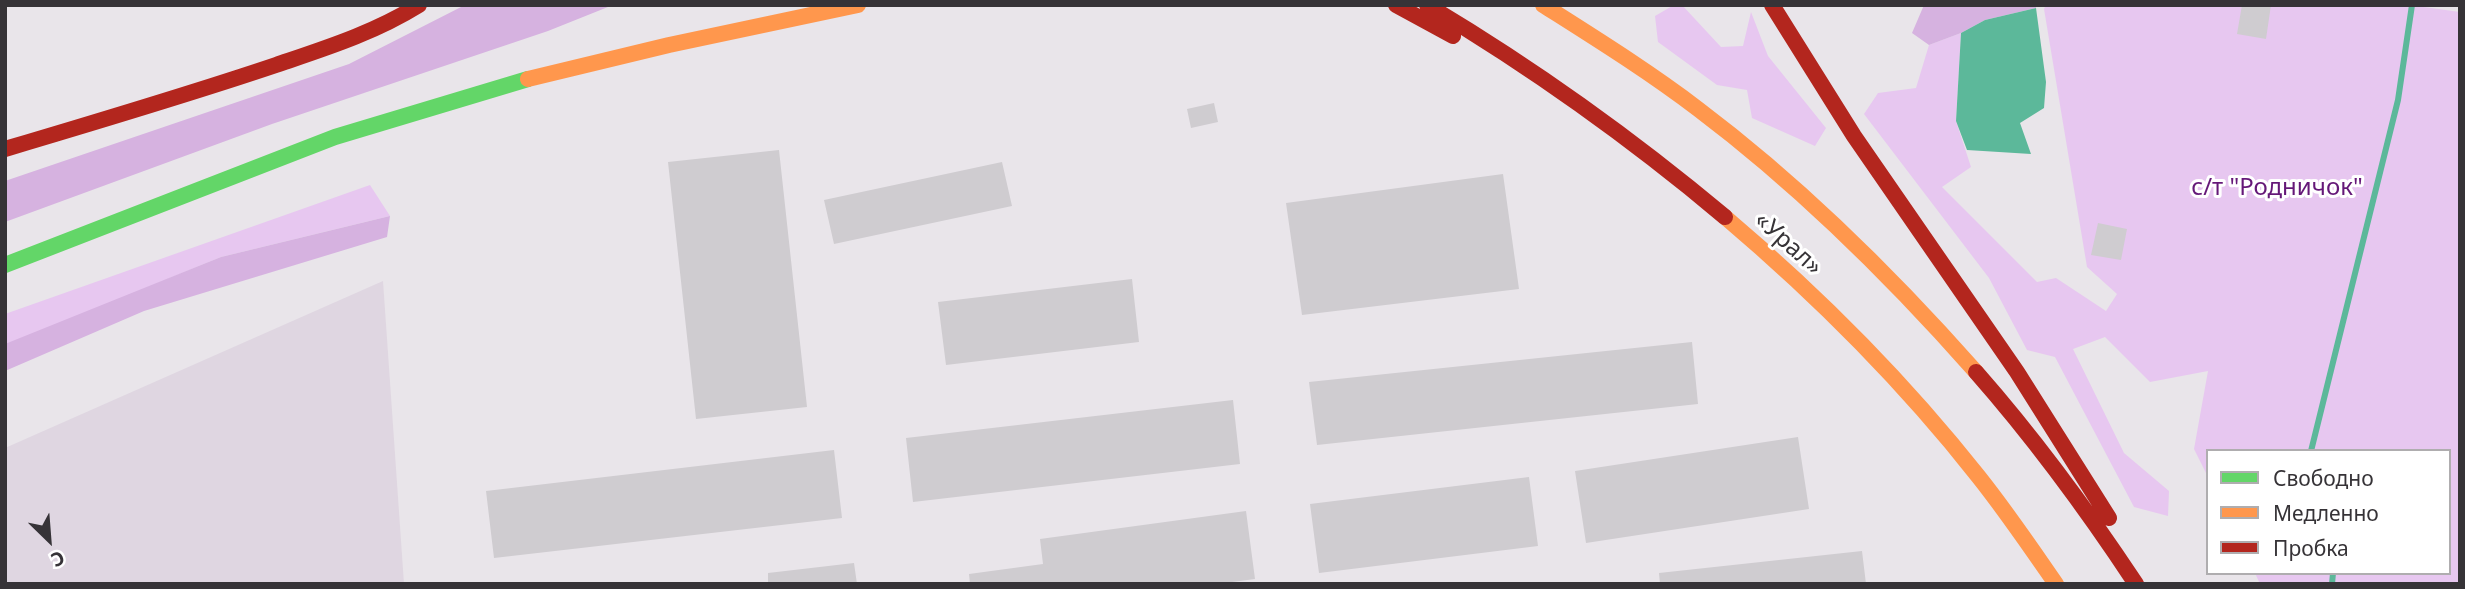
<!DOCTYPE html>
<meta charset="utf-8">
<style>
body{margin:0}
#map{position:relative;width:2465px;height:589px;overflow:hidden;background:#e9e5ea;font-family:"Noto Sans",sans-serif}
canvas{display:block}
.frame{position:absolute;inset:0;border:7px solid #363337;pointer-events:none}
.legend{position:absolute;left:2206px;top:449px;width:245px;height:126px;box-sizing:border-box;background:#fff;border:2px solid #afadaf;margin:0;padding:9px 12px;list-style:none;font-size:21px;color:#363337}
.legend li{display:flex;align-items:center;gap:14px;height:35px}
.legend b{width:35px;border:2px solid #afadaf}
.north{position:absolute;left:14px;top:505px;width:70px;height:70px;-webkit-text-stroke:5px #fff;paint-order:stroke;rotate:155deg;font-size:19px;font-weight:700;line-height:28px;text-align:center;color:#363337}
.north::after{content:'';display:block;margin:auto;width:24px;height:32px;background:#363337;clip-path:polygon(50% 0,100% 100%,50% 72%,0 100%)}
</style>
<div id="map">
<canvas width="2465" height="589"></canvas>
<div class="frame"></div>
<ul class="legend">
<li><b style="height:9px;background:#63d668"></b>Свободно</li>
<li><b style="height:9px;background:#ff974d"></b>Медленно</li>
<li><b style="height:9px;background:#b3261e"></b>Пробка</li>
</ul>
<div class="north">С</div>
</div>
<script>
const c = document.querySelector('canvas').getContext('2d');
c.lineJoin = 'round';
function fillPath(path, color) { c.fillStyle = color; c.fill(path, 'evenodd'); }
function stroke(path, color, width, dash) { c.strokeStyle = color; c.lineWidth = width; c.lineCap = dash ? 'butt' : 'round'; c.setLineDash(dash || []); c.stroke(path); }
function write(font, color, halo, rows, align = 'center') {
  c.font = font + ' "Noto Sans",sans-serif'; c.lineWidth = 6; c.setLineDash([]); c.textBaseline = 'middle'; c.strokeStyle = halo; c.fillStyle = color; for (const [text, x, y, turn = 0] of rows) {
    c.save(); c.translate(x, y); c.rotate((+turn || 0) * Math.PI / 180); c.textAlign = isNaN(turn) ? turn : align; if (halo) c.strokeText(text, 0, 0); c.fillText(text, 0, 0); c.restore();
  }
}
fillPath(new Path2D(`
 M383,281L404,584H5V448Z`), '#dfd6e1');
fillPath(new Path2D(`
 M1674,5H1682L1721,47L1743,46L1751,12L1768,56L1826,128L1815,146L1752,118L1747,90L1717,85L1658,42L1655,16Z
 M2046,5H2409L2460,12V584H2260L2255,573H2449V451H2208V477L2194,449L2208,371L2150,382L2105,337L2073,349L2124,453L2169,491L2168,516L2134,507L2055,357L2027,350L1989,278L1864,114L1878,93L1916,88L1929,45L1961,33L1956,121L1971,167L1942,187L2037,282L2056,278L2106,311L2117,294L2087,267L2044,9Z
 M370,185L390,216L221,257L5,346V314Z`), '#e7c7f0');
fillPath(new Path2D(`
 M465,5H613L548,31L272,124L5,222V181L349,64Z
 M1924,5H2036V8L1985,20L1961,33L1929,45L1912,33Z
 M390,216L387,237L144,311L5,371V344L221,257Z`), '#d6b2e0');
fillPath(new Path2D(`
 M2036,8L2046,82L2044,108L2020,123L2031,154L1967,150L1956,121L1961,33L1985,20Z`), '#5cb89a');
stroke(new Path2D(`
 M2311,451L2398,100L2412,5
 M2332,584L2333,573`), '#5cb89a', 6);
fillPath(new Path2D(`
 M2242,5H2271L2266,39L2237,34Z
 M1214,103L1218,122L1191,128L1187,109Z
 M779,150L807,407L696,419L668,162Z
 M1002,162L1012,206L834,244L824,200Z
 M1503,174L1519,289L1302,315L1286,203Z
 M2098,223L2127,229L2121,260L2091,255Z
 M1132,279L1139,342L946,365L938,302Z
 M1692,342L1698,404L1317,445L1309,382Z
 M1233,400L1240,464L913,502L906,438Z
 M1798,437L1809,509L1586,543L1575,471Z
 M834,450L842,518L494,558L486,491Z
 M1529,477L1538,546L1319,573L1310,504Z
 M1246,511L1255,579L1217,584H970L969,574L1043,564L1040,539Z
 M1862,551L1866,584H1660L1659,573Z
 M854,563L857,584H768V573Z`), '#cfccd0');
stroke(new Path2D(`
 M5,265L335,137L528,79`), '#63d668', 16);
stroke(new Path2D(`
 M1543,5C1595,38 1648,71 1698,109C1799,185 1892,277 1976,372
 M528,79L669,45L858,5
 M1725,217C1817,295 1903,381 1978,476C2006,511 2031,548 2056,584`), '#ff974d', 16);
stroke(new Path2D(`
 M1396,5L1453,36
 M1427,5C1531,67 1632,139 1725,217
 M1772,5L1854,136L2017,372L2109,518
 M5,149C96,122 187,95 276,65C326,48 374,33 419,5
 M1976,372C2035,439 2087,510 2136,584`), '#b3261e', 16);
write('24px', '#651878', '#fff', [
 ["с/т \"Родничок\"",2277,188]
]);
write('24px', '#363337', '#fff', [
 ["«Урал»",1788,244,42]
]);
</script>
